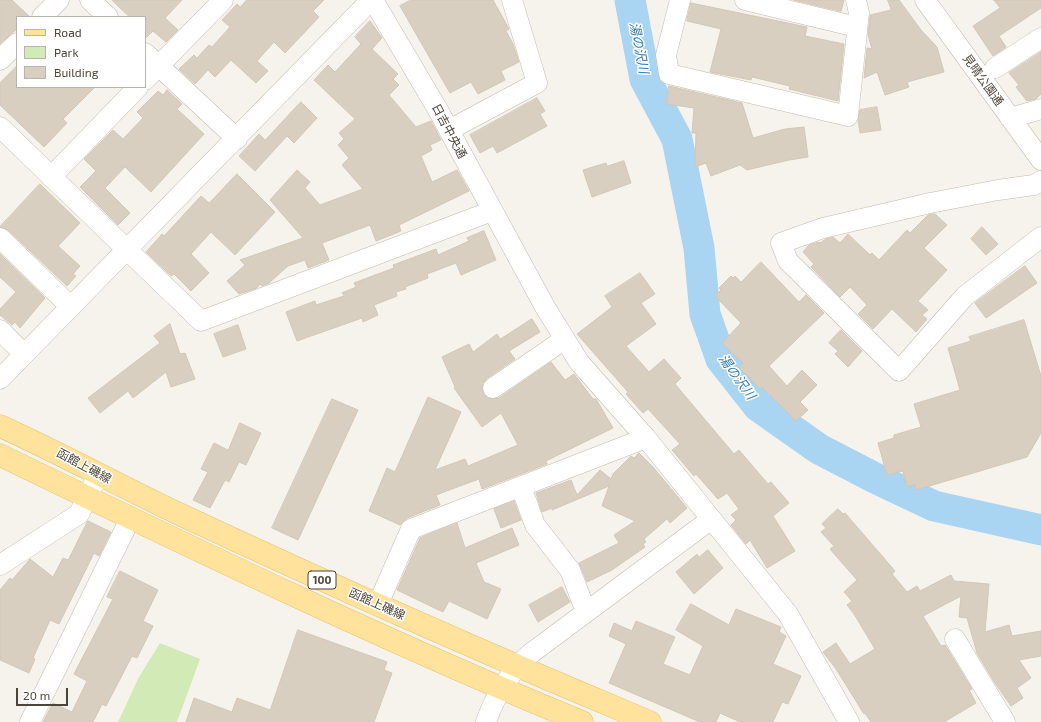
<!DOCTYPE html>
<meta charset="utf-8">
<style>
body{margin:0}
#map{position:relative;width:1041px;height:722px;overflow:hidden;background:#f6f3ec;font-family:"Exo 2",sans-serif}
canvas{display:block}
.legend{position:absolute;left:16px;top:16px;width:130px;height:72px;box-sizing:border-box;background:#fff;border:1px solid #b7b4b0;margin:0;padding:5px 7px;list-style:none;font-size:12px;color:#4b4439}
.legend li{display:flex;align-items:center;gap:8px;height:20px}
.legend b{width:20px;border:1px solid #b7b4b0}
.scale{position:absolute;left:16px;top:688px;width:52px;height:18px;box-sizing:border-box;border:2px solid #4b4439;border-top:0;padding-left:5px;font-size:12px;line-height:14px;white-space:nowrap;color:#4b4439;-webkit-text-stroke:3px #fff;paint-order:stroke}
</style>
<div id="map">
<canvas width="1041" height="722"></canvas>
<ul class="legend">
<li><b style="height:5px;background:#ffe39c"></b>Road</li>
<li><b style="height:11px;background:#d2eab5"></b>Park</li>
<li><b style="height:11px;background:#d8cfc1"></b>Building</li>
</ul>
<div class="scale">20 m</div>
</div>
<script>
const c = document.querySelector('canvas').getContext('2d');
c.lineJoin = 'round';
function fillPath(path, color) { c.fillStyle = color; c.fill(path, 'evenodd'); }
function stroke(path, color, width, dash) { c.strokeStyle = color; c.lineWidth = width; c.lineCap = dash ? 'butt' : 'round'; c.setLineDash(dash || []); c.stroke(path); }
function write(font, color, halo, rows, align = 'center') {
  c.font = font + ' "Exo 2","Noto Sans JP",sans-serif'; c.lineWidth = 3; c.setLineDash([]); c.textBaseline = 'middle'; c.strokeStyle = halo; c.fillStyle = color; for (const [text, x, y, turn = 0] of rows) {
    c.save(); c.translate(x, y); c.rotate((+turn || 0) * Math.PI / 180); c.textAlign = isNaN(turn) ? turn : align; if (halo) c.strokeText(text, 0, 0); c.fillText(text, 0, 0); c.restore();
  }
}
fillPath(new Path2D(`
 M160,643L200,659L177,722H118L139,677Z`), '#d2eab5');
stroke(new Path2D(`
 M630,0L645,79L677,139L699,248L705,314L721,359L758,406L819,449L875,478L934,506L1041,530`), '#a9d4f2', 31);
const building = new Path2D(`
 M0,0H12L30,17H17V29L0,44Z
 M112,0H182L165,18L178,30L166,42L153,31L145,39V17H130Z
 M247,0H324L313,11L319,17L285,53L274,42L257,61L268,71L256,83L231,60L215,77L208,70L195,84L179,69L194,55L197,58L209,45L212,47L230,27L222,20L237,4L240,7Z
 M411,0H493L508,27L509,29L506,31L513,44L519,62L501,71L505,80L478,94L471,82L450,93L400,6Z
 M794,0H844L841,11Z
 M888,0H899L921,30L937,47L944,72L907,82L909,87L885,95L877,72L864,78L867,48L872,49L868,35L870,15L891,10Z
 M994,0H1041V8L999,36L1006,47L993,56L973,26L1000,8Z
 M691,3L807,27L805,36L844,44L838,101L789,89L790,86L752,77L751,80L710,72L721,29L687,21Z
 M370,21L382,38L372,49L398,74L393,79L399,85L389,95L416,127L431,121L441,140L430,145L432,150L421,156L432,182L457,170L469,191L399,225L401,231L376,241L370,225L322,243L329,260L308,268L305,260L288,266L269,283L262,286L260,284L257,288L239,294L227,281L245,265L240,260L303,238L270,200L297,170L310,182L305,188L320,205L363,189L342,165L349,158L338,145L344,139L339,133L355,119L314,80L328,65L335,72L361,44L355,37Z
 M1041,52V94L1036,99L1027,101L1016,87L1019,85L1009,73Z
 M17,66V87H95L63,119L67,123L44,147L0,105V83Z
 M669,86L742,103L753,138L785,129L804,127L808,157L789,160L747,170L740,165L711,176L706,163L695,167L696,133H692L694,108L667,104Z
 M167,90L182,104L177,109L204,134L151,192L125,167L105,188L130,213L118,225L80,187L96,171L84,159L113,130L123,139L143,118L137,112L158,91L163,95Z
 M537,98L545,111L540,114L547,126L497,153L493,146L480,153L470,135Z
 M301,102L317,118L294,143L287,136L255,171L239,156L259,134L265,140Z
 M877,107L881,130L860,133L858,120L860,110Z
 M624,161L631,183L592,197L583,170L606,163L607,166Z
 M237,174L275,212L235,255L211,232L191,254L209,273L191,291L174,274L171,276L146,252L162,234L164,236L201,196L209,203Z
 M40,184L80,223L58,246L80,266L73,274L76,276L67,286L8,230L0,227Z
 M935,214L947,225L924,248L947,270L918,301L928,310L922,315L927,319L916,332L892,309L873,329L858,314L867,305L850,287L840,297L811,267L814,264L803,252L809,245L819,242L820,243L826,239L833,237L840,243L848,234L870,255L872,253L879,260L907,230L910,233L928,215Z
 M982,227L998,244L986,255L971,239Z
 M484,231L496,260L461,275L456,263L427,274L428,278L405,287L406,289L396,292L397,296L374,305L378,315L363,322L362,318L297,341L286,312L315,301L316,305L344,296L342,293L356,287L354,283L394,268L393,265L436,249L438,255L469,241L467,238Z
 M0,254L45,298L20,328L15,322L12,325L0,315V309L16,292L0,277Z
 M761,262L799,302L806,295L824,313L769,366L787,386L802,370L817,385L800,402L808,410L796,421L762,387L760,389L739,367L743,363L722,343L741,323L715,296L721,290L719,288L731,276L733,278L735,276L741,282Z
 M1025,266L1037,283L986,318L975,303Z
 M640,273L655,294L641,303L656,324L626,346L649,372L664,359L681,378L675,384L734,454L739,450L768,484L771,482L789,503L773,516L795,551L767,568L750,540L746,544L731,525L736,520L731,515L739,509L727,493L718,499L696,474L694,476L672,450L680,444L648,409L643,413L626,394L628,392L577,334L612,307L605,296Z
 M532,319L540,332L509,351L515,359L486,379L482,388L484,395L493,399L499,398L551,362L565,380L574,374L593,399H596L613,428L546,461L547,464L482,489L479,479L436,495L440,505L407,518L400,525L369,511L387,468L395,472L428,397L461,412L435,470L465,459L468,466L518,445L501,413L482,427L454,388L455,387L442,357L469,344L473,352L497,334L500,339Z
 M1024,320L1041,376V433L1027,457L916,490L915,484L907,487L903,471L887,475L878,443L894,438V435L921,427L914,404L960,390L948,348L971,341L969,337Z
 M170,324L180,354L185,353L195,379L171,387L166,372L133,398L128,391L100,413L88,398L160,343L154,336Z
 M238,325L246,349L223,357L214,334Z
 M841,330L862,351L848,367L835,354L838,351L829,343Z
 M332,399L358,410L298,540L272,528Z
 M240,423L261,433L246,465L239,462L229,482L225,480L210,508L193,500L208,472L201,469L214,443L228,450Z
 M639,453L653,467L687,508L670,523L667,519L644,539L646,542L643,544L645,547L612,570L587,582L579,563L619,543L614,535L635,521L602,506L609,486L552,510V508L542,512L536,493L571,480L577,495L600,470L611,479L613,474L631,456L634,458Z
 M514,501L521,520L501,528L494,509Z
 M838,509L843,514L845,513L895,571L892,574L907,592L917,586L920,591L951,575L954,581L989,584L985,632L1009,625L1012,636L1041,631V656L1019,660L1031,678L1017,688L1023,698L1011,706L995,683L977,653L967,618L959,617L961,596L923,616L941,646L945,645L972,689L969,690L976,703L944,722H871L865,713L864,714L836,669L823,652L836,643L850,664L875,649L854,614L847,605L852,601L844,592L857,580L830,549L834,546L821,532L826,528L822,524Z
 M88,521L111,532L99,556L94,553L59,624L50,620L33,658L35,659L29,673L0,660V590L10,578L12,580L30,559L53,577L63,558L68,560Z
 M457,523L465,548L512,528L519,545L476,563L484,582L501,589L487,619L449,601L443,612L397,590L420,538Z
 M708,550L723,568L694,594L676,572L697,554L699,557Z
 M120,571L158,590L143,621L153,626L137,658L132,656L106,706L102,704L93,722H43L53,703L72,712L87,681L74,674L113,599L107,597Z
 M562,587L570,602L538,622L529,605Z
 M691,604L729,625L736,609L781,627L779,632L786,636L773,664L801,676L788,704L782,702L773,722H740L720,713L716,722H700L609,683L626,644L609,636L614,623L632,631L636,621L675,637L663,664L690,675L703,646L676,630Z
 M298,630L387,662L384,670L392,673L374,722H186L194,698L232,712L237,698L270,710Z`);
fillPath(building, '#d8cfc1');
stroke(building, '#d3c7b4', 1);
const minor = new Path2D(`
 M90,0L108,17
 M373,0L438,110L545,307L579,362L646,438L788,614L849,722
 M680,0L666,55L669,74L848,116L859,13L856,0
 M745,0L857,27
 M925,0L1041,160
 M42,17L59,0
 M145,53L237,139
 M0,60L17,43
 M995,68L1041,38
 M145,80L223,0
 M1010,118L1041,109
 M0,127L201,321L492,211
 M449,130L537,83L512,0
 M51,177L138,87
 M1041,181L1034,185L998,190L930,203L823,228L781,243L788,261L899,371L965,296L1041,237
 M0,238L71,307
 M0,330L24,354
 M0,379L371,0
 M493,388L565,339
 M521,487L535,525L570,570L586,612
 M0,565L79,514L98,475
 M378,604L411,529L646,438
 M955,639L1005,722
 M30,722L130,519
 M486,722C495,695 510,673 530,654L710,520`);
const major = new Path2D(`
 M0,426C60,453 118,485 177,513C333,586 491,656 650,722
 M0,455C192,548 385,641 582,722`);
stroke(minor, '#c2bbae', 21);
stroke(major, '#e6c16a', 23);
stroke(minor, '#fff', 20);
stroke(major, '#ffe39c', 22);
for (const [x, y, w] of [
 [322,580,28]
]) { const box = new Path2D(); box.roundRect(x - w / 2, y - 9, w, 18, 3); c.fillStyle = '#fff'; c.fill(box); stroke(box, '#4b4439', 1); }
write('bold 11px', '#4b4439', null, [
 ["100",322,580]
]);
write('12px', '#4b4439', '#fff', [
 ["見晴公園通",983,80,54],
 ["日吉中央通",449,131,62],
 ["函館上磯線",84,466,28],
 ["函館上磯線",377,604,24]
]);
write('italic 13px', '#2e7ab2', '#fff', [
 ["湯の沢川",639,48,79],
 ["湯の沢川",737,377,54]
]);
</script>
